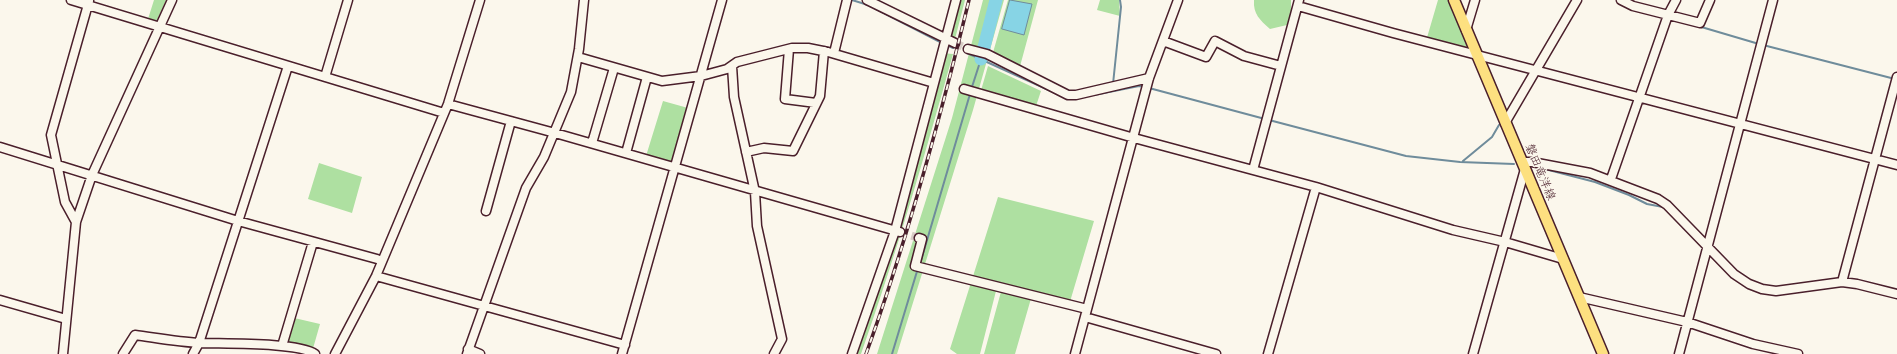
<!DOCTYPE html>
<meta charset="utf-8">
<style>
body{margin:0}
canvas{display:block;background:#fbf7ec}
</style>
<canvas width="1897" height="354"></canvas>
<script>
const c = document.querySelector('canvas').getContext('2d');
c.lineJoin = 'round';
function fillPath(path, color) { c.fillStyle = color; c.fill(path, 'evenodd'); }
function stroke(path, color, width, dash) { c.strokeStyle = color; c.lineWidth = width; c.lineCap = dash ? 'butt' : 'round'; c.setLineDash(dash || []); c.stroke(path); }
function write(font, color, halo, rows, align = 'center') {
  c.font = font + ' "Comic Neue","Klee One",sans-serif'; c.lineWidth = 3; c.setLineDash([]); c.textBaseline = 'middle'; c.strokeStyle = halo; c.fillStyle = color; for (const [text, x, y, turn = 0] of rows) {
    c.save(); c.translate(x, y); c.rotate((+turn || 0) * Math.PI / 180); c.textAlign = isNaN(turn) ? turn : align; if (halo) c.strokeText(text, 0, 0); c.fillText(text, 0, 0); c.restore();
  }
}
fillPath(new Path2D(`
 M154,0H166L157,20L153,25L148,19Z
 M956,0H965L954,43L946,39Z
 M983,0H1004L973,110L897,354H877L952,118Z
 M1008,0H1038L1019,70L992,56Z
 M1100,0H1119L1120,16L1097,10Z
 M1254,0H1291V14L1287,25L1270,29C1260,20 1253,14 1254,0Z
 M1438,0H1448L1470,50L1426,41Z
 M942,53L953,54C925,155 896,255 861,354H852L894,232Z
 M988,66L1041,91L1035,109L980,94Z
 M663,101L688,108L670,166L646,156Z
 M319,163L362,177L352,213L308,199Z
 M998,197L1094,221L1069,305L1032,295L1015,354H984L1002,288L997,287L980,354H957L950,349Z
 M290,317L320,324L312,352L282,346Z`), '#aee0a1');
const water = new Path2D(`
 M1010,0L1032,4L1024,35L1002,29Z`);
fillPath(water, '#87d4e5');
stroke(water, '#6f8c9b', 1);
stroke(new Path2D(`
 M852,0L868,5
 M874,8L942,43
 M1698,26L1759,44
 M947,45L953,48
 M1763,45L1895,79
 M967,53L1064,97
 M1113,84L1121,7L1120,0
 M1149,88L1265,119
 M971,90L981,59
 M1094,95L1139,86L1145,87
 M1269,120L1406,156L1460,162L1514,164
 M1463,161L1492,137L1499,125
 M1541,168L1595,182L1629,195L1647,204L1663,207
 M920,264L970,94
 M1781,294L1804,291
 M892,354L918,268`), '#6f8c9b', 2);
stroke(new Path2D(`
 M981,59L996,0`), '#87d4e5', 13);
stroke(new Path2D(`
 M955,43L968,49
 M900,232L919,238`), '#d8ccc5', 8, [8, 4]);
const minor = new Path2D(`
 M71,0L444,113
 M867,0L955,43
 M1621,0L1633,6L1700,23L1710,0
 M1298,6L1393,33L1897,165
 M1466,30L1475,0
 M1163,41L1206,57L1215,41L1244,56L1281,66
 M789,49L785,99L816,103
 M968,49L987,54L1068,95H1076L1149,78
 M834,53L847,0
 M578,57L662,81L701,76L727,69L737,62L792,48H808L828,52L934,83
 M732,66L734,97L755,192L757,226L782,339L774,354
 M325,77L348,0
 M964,89L1134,138L1316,187L1453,230L1505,242L1563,259
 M448,104L555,133L900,232
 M1505,123L1577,0
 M592,143L614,68
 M0,147L238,221L377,259
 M746,152L764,148L793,151L820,96L824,51
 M626,153L647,77
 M1522,162H1532L1590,173L1658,199L1667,205L1734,274L1749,284L1762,289L1776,291L1842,282L1857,284L1897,294
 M1253,170L1299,0
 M1611,179L1668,15L1676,0
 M486,211L511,121
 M76,222L65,202L51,135L89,1
 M919,238L922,239L915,266L1087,309
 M376,276L625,345
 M1842,282L1897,77
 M1579,297L1687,322L1753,344L1798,354
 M0,300L66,319
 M1085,317L1216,354
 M282,346L313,242
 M468,349L480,354
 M63,354L76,222L92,175L172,0
 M123,354L135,335C157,338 178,342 200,343C223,344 298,342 315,354
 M193,354L199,343L288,66
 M335,354L376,276L448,104L480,0
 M467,354L526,188L544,157L571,92L579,49L584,0
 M622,354L722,0
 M852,354L895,231L956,0
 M1075,354L1149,78L1178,0
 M1268,354L1316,187
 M1473,354L1525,169
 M1679,354L1773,0`);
const major = new Path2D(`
 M1454,0L1603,354`);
stroke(minor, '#4a1f2b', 11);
stroke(major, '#4a1f2b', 13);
stroke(minor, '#fbf7ec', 8);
stroke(major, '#fde080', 10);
const rail = new Path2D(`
 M866,354C908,238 940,119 969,0`);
stroke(rail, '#4a1f2b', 3.5);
stroke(rail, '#fbf7ec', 2, [6]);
write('12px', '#4a1f2b', '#fbf7ec', [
 ["磐田竜洋線",1540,172,67]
]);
</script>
